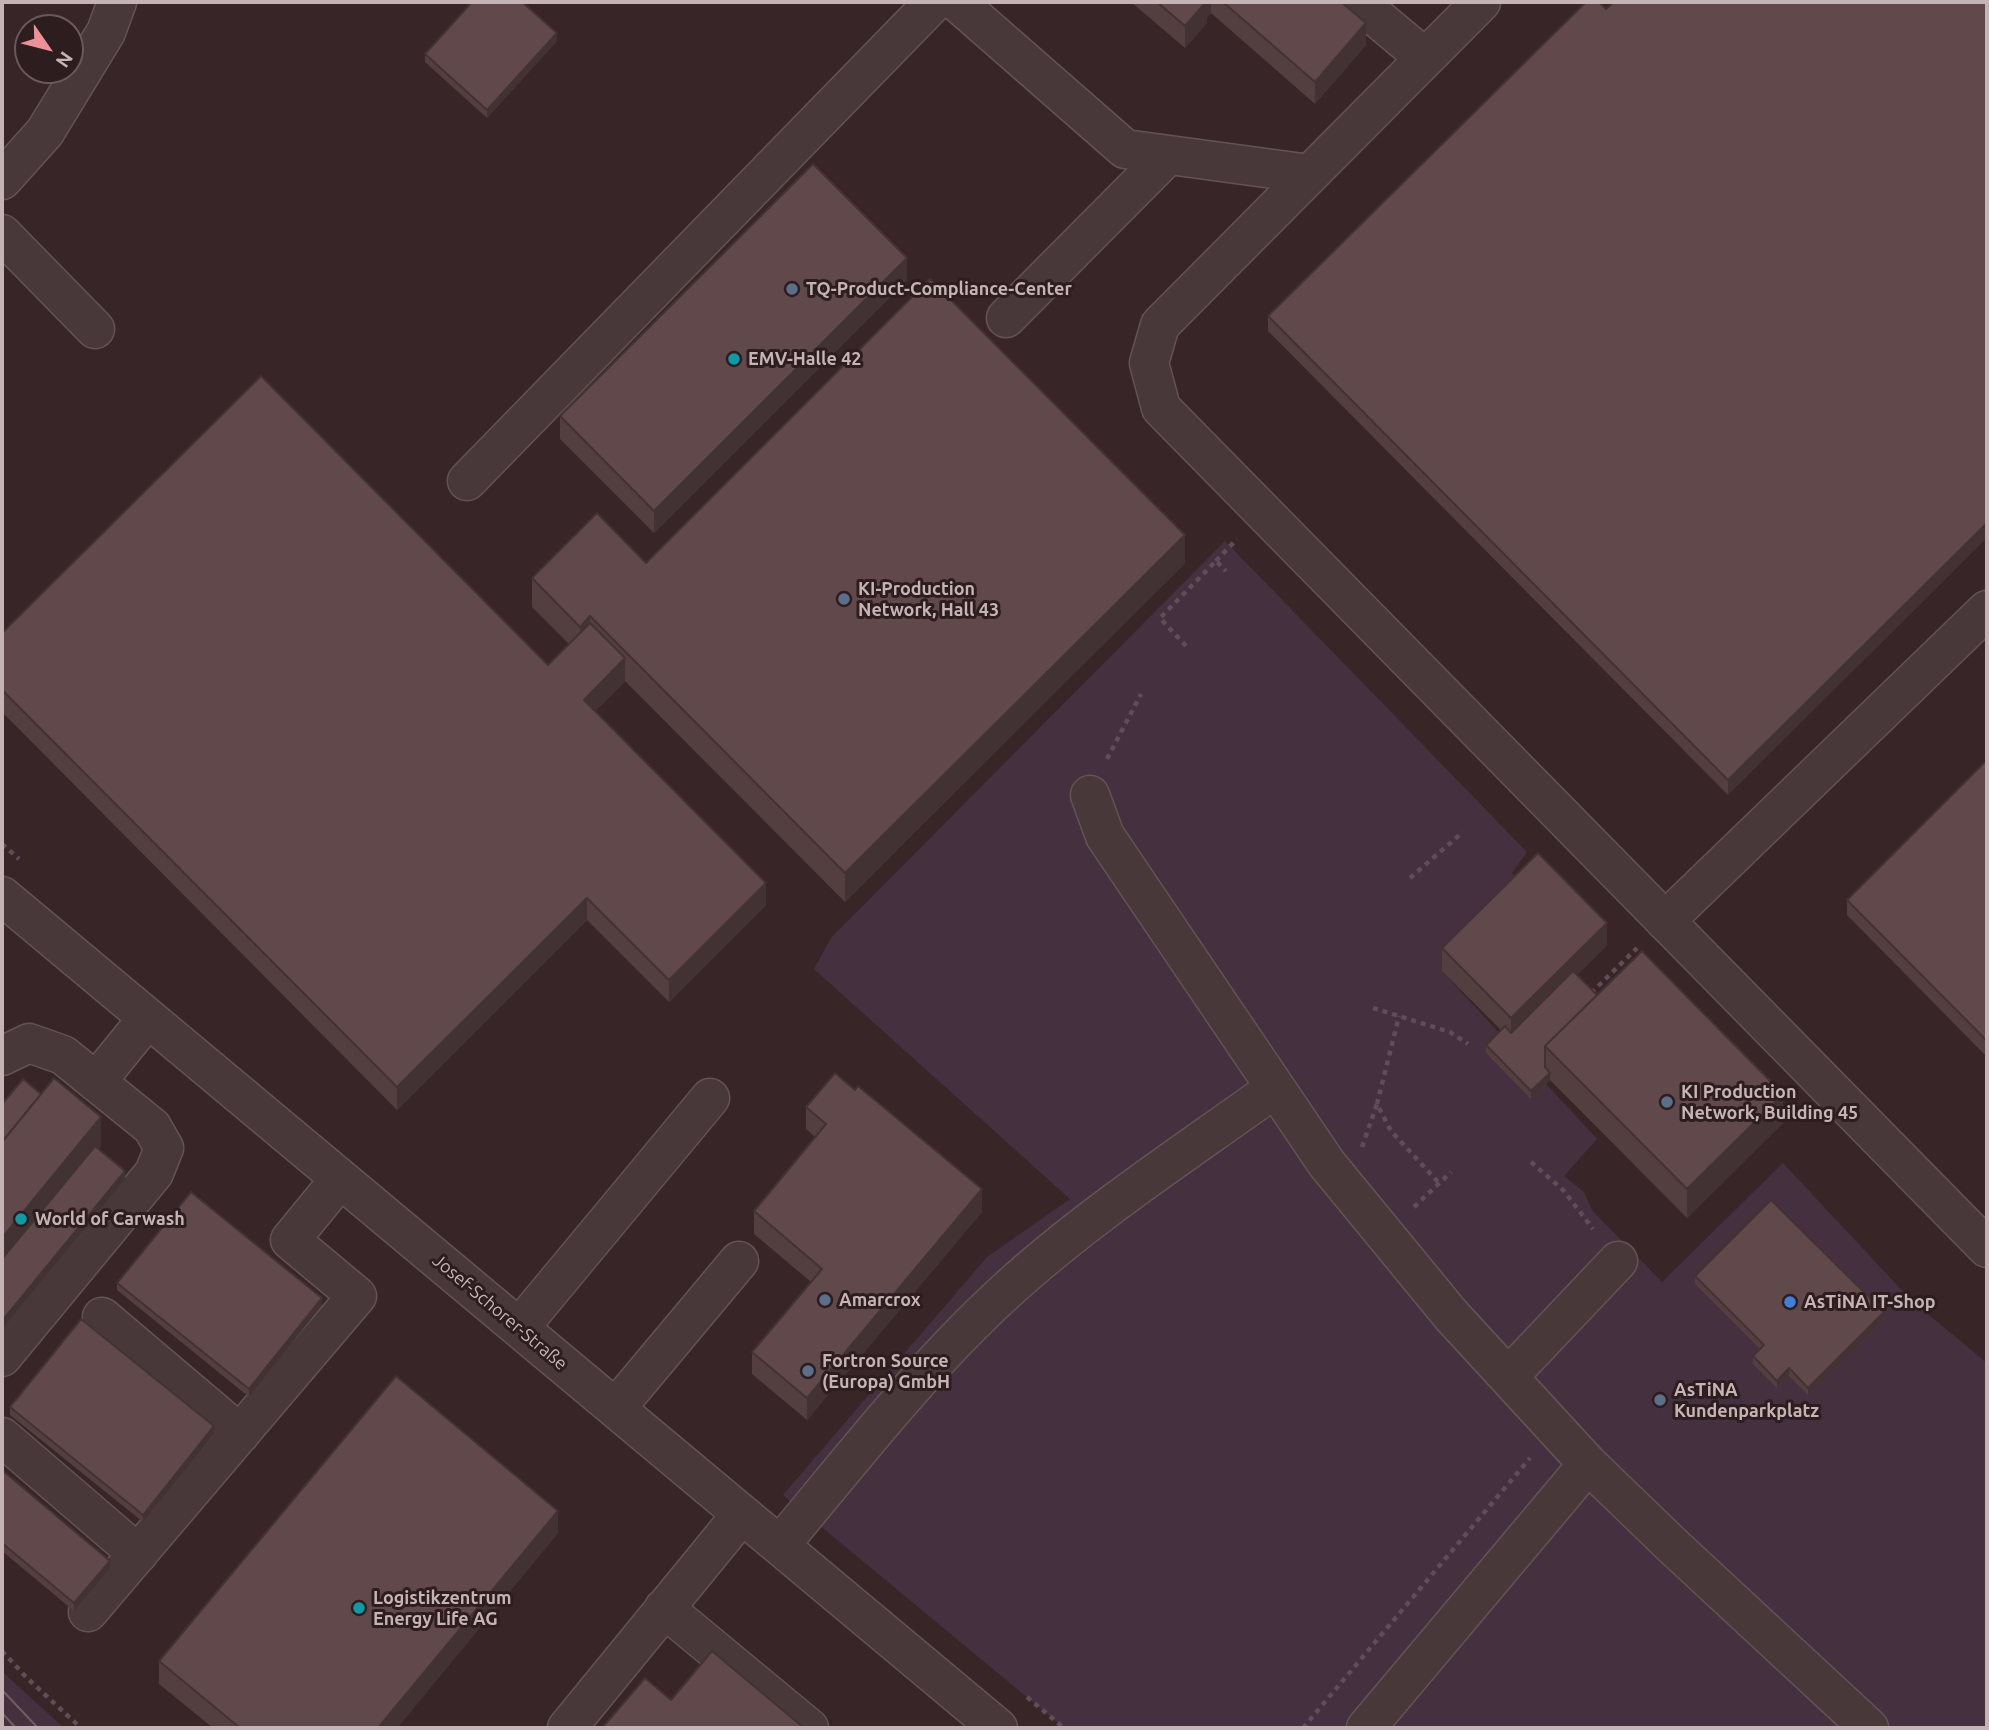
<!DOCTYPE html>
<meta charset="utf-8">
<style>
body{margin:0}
#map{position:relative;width:1989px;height:1730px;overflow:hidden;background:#382527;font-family:Ubuntu,sans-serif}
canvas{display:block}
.frame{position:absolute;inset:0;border:4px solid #c5b3b5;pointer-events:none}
.north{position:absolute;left:14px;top:14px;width:70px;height:70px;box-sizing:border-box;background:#2e1d1f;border:2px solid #6a595b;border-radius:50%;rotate:125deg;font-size:19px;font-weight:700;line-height:28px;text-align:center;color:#c5b3b5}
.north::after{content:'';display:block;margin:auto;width:24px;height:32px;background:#ed9097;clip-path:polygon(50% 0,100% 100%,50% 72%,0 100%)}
</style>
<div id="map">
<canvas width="1989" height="1730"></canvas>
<div class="frame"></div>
<div class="north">N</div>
</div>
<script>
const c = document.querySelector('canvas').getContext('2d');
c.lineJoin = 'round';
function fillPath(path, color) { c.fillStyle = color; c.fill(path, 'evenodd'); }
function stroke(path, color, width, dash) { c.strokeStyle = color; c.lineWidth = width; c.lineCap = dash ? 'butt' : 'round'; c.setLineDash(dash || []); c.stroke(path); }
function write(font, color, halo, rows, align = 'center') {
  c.font = font + ' Ubuntu,sans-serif'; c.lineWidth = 6; c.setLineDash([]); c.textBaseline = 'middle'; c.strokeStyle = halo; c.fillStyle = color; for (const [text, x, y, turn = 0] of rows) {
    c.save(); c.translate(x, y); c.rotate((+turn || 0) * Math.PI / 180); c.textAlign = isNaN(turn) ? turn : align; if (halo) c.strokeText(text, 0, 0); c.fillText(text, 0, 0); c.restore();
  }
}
fillPath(new Path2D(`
 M1225,541L1527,852L1512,873L1524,889L1442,971L1597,1139L1564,1176L1584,1192L1592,1210L1662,1282L1783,1163L1911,1300L1987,1363V1728H1064L783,1495L987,1257L1070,1199L814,969L831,938Z
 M2,1671L7,1676L64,1728H2Z`), '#44303f');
const minor = new Path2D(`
 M957,2L1125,149L1310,174
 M1358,2L1425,58
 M1481,2L1160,325L1149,363L1161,408L1987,1248
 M2,180L45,132L106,32L117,2
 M2,234L95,329
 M1006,318L1168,155
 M467,481L934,2
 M1090,795L1105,836L1327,1164L1451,1315L1588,1464L1673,1546L1869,1728
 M2,896L998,1728
 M1665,921L1987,610
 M2,1056L29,1043L63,1055L152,1127L164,1148L154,1173L2,1357
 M96,1082L148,1018
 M102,1317L240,1434
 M519,1328L710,1098
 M1508,1377L1618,1261
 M616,1408L739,1261
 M2,1437L138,1554
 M780,1545C852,1459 922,1368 1005,1292C1088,1216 1184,1154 1275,1088
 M664,1608L809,1728
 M88,1612L357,1296L290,1240L340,1179
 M567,1728L742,1514
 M1366,1728L1588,1464`);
stroke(minor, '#645355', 41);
stroke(new Path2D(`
 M1216,561L1237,539
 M1186,646L1160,618L1216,561L1226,571
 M1107,759L1141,694
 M2,844L19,859
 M1410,878L1463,832
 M1591,993L1637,948
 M1373,1008L1450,1032L1468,1044
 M1377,1104L1399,1016
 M1362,1147L1377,1104L1391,1131L1439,1183
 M1531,1162L1564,1191L1593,1229
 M1414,1207L1451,1172
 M2,1651L27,1678L81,1728
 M1027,1697L1064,1728
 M1303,1728L1530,1458`), '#604d58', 4.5, [5, 5]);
stroke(minor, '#49383a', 38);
stroke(new Path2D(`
 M2,1690L38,1728
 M2,1713L16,1728`), '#725c5f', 2);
fillPath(new Path2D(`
 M1131,2H1341L1366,45L1315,104L1211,13L1207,17V23L1185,48Z
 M1987,2L1728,795L1268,331V316L1606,9Z
 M557,41L487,118L425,62V54Z
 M907,280L654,533L560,439V416Z
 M646,563H1185L845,902L625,681L595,711L766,905L669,1002L587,920L397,1110L2,712V633L548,665L569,644L532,607V578Z
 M1987,760V1057L1847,915V900Z
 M1607,945L1577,975L1597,995L1783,1123L1687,1218L1550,1080L1531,1099L1486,1053V1045L1501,1030L1442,971V948Z
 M806,1107L982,1212L807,1420L752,1374V1352L811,1282L754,1234V1211L815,1137L806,1129Z
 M1695,1276L1884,1320L1808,1395L1789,1376L1777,1388L1753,1364V1356L1760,1349L1695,1284Z
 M117,1283L322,1305L249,1397L117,1290Z
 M10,1407L214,1434L143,1522L10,1415Z
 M2,1470L110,1568L74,1611L2,1551Z
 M558,1533L397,1728H213L159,1684V1661Z`), '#533e40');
fillPath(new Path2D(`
 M1204,2H1211V13L1207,17V23L1185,48V26Z
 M1366,23V45L1315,104V82Z
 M557,33V41L487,118V110Z
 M907,258V280L654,533V511Z
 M1987,523V538L1728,795V780Z
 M1185,535V563L845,902V873Z
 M590,616V645L580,655V627Z
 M625,658V681L584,722V700Z
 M766,883V905L669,1002V980Z
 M587,898V920L397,1110V1087Z
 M1607,923V945L1511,1040V1018Z
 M1550,1073V1080L1531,1099V1091Z
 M1783,1094V1123L1687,1218V1189Z
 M101,1117V1146L2,1267V1238Z
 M125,1171V1179L2,1329V1321Z
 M982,1189V1212L807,1420V1398Z
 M322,1298V1305L249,1397V1389Z
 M1884,1312V1320L1808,1395V1388Z
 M1789,1368V1376L1777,1388V1381Z
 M214,1426V1434L143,1522V1515Z
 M558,1511V1533L397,1728H378Z
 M110,1561V1568L74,1611V1603Z`), '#433234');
const building = new Path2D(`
 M472,2H522L557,33L487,110L425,54Z
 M1157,2H1206L1185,26Z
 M1223,2H1341L1366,23L1315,82Z
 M1586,2H1599L1606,9L1614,2H1987V523L1728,780L1268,316Z
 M813,164L907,258L654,511L560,416Z
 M930,279L1185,535L845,873L590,616L580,627L532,578L597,513L646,563Z
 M261,376L548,665L590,623L625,658L584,700L766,883L669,980L587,898L397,1087L2,690V633Z
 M1987,760V1041L1847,900Z
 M1538,853L1607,923L1511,1018L1442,948Z
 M1642,951L1783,1094L1687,1189L1545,1046Z
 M1573,971L1597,995L1545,1046V1067L1550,1073L1531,1091L1486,1045L1505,1026L1511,1033Z
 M835,1073L855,1090L858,1086L982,1189L807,1398L752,1352L822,1269L754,1211L826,1124L806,1107Z
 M54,1078L101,1117L2,1238V1142Z
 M23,1079L41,1094L2,1142V1104Z
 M95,1146L125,1171L2,1321V1259Z
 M191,1192L322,1298L249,1389L117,1283Z
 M1771,1200L1884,1312L1808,1388L1789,1368L1777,1381L1753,1356L1764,1345L1695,1276Z
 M81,1319L214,1426L143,1515L10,1407Z
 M396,1376L558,1511L378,1728H240L159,1661Z
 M2,1470L110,1561L74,1603L2,1543Z
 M712,1651L804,1728H602L645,1678L671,1700Z`);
fillPath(building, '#60484b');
stroke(building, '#433234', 2);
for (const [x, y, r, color] of [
 [792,289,7,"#5c6f8a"],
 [734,359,7,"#0f9aa8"],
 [844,599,7,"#5c6f8a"],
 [1667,1102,7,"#5c6f8a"],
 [21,1219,7,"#0f9aa8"],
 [825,1300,7,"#5c6f8a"],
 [1790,1302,7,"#3f7fe0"],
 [808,1371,7,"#5c6f8a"],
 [1660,1400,7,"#5c6f8a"],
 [359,1608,7,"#0f9aa8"]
]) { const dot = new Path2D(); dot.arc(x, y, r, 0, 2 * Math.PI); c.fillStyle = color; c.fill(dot); stroke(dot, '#2e1d1f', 2.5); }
write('bold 18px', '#c5b3b5', '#2e1d1f', [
 ["TQ-Product-Compliance-Center",806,289],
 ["EMV-Halle 42",748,359],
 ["KI-Production",858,589],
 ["Network, Hall 43",858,610],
 ["KI Production",1681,1092],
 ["Network, Building 45",1681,1113],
 ["World of Carwash",35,1219],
 ["Amarcrox",839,1300],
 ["AsTiNA IT-Shop",1804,1302],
 ["Fortron Source",822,1361],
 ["(Europa) GmbH",822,1382],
 ["AsTiNA",1674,1390],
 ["Kundenparkplatz",1674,1411],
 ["Logistikzentrum",373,1598],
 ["Energy Life AG",373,1619]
], 'left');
write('18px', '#c5b3b5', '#2e1d1f', [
 ["Josef-Schorer-Straße",500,1312,40]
]);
</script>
